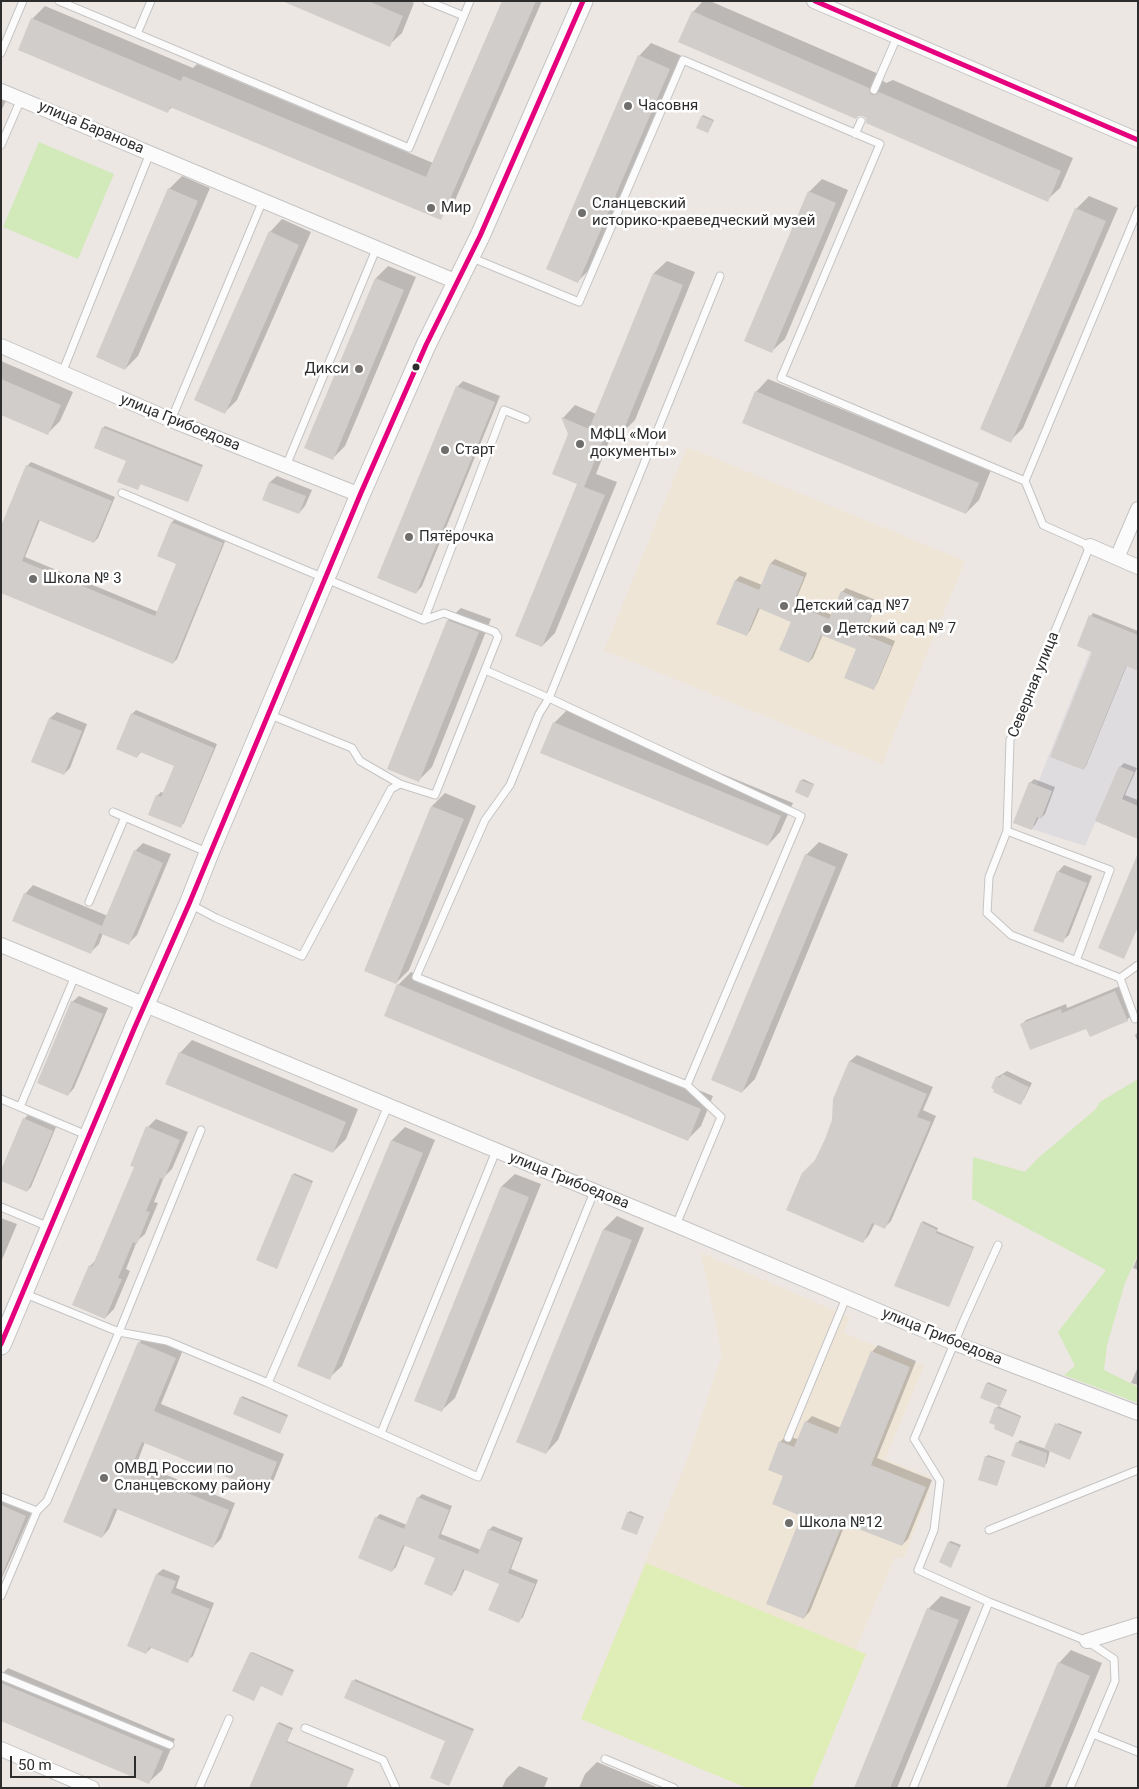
<!DOCTYPE html>
<meta charset="utf-8">
<style>
body{margin:0}
#map{position:relative;width:1139px;height:1789px;overflow:hidden;background:#ece7e3;font-family:Roboto,sans-serif}
canvas{display:block}
.frame{position:absolute;inset:0;border:2px solid #2d2d2d;pointer-events:none}
.scale{position:absolute;left:10px;top:1756px;width:126px;height:22px;box-sizing:border-box;border:2px solid #2d2d2d;border-top:0;padding-left:6px;font-size:15px;line-height:18px;white-space:nowrap;color:#2d2d2d;-webkit-text-stroke:4px #fff;paint-order:stroke}
</style>
<div id="map">
<canvas width="1139" height="1789"></canvas>
<div class="frame"></div>
<div class="scale">50 m</div>
</div>
<script>
const c = document.querySelector('canvas').getContext('2d');
c.lineJoin = 'round';
function fillPath(path, color) { c.fillStyle = color; c.fill(path, 'evenodd'); }
function stroke(path, color, width, dash) { c.strokeStyle = color; c.lineWidth = width; c.lineCap = dash ? 'butt' : 'round'; c.setLineDash(dash || []); c.stroke(path); }
function write(font, color, halo, rows, align = 'center') {
  c.font = font + ' Roboto,sans-serif'; c.lineWidth = 5; c.setLineDash([]); c.textBaseline = 'middle'; c.strokeStyle = halo; c.fillStyle = color; for (const [text, x, y, turn = 0] of rows) {
    c.save(); c.translate(x, y); c.rotate((+turn || 0) * Math.PI / 180); c.textAlign = isNaN(turn) ? turn : align; if (halo) c.strokeText(text, 0, 0); c.fillText(text, 0, 0); c.restore();
  }
}
fillPath(new Path2D(`
 M1089,615L1138,635V839L1096,821L1085,846L1013,823L1029,782L1037,785L1090,652L1077,646Z`), '#dfdcdf');
fillPath(new Path2D(`
 M687,447L965,561L882,764L604,650Z
 M701,1253L850,1317L844,1333L924,1366L885,1459L930,1477V1489L904,1558L895,1557L855,1650L866,1654L811,1788H747L581,1719L689,1455L722,1354Z`), '#efe5d7');
fillPath(new Path2D(`
 M39,142L114,174L78,259L3,227Z
 M1138,1079V1254L1125,1283L1107,1345L1104,1370L1138,1387V1403L1064,1375L1075,1366L1058,1332L1106,1270L972,1199L973,1157L1025,1172L1037,1159L1096,1109L1100,1102Z`), '#d2e9b9');
fillPath(new Path2D(`
 M646,1563L866,1654L811,1788H747L581,1719Z`), '#deeeb6');
fillPath(new Path2D(`
 M285,1H411L414,3L402,33L389,45Z
 M504,1H542L453,205L440,218L173,106L167,112L32,19L45,6L193,68L197,64L433,163Z
 M703,1H710L881,75L882,80L886,83L893,80L1073,158L1060,188L1047,200L867,118L693,12Z
 M651,43L682,56L591,268L578,281L639,56Z
 M1,99L6,101L1,111Z
 M703,115L714,120L708,132L702,117Z
 M182,176L210,188L138,356L125,369L169,189Z
 M822,179L848,190L785,339L772,351L809,192Z
 M1089,196L1118,208L1023,428L1010,441L981,429L1076,209Z
 M282,219L311,232L237,400L224,413L270,232Z
 M667,261L695,272L635,420L622,433L614,429L596,474L617,482L555,633L542,646L578,483L569,434L563,418L575,405L596,414L654,273Z
 M388,266L416,277L345,446L332,459L376,278Z
 M1,361L73,392L60,421L47,434L1,414Z
 M768,379L991,470L979,500L966,513L756,392Z
 M463,381L500,396L422,586L416,593L457,387Z
 M105,426L203,465L189,499L141,483L138,489L127,460L103,428Z
 M31,462L115,497L98,538L94,542L40,520L25,557L158,612L178,563L159,555L172,522L176,518L226,539L177,659L173,663L1,592L27,466Z
 M277,476L312,490L305,506L299,513L264,499L270,482Z
 M775,559L807,573L796,600L832,615L842,592L846,588L878,601L866,629L895,641L877,684L873,688L858,648L823,634L813,658L809,662L793,621L760,608L750,631L746,635L718,623L736,580L740,576L762,585L771,563Z
 M461,608L491,619L432,767L419,780L448,620Z
 M1093,613L1138,631V669L1127,665L1086,766L1083,769L1094,652L1091,616Z
 M136,710L217,744L184,823L180,827L157,796L161,792L164,793L175,765L142,751L137,757L132,714Z
 M567,710L793,803L780,832L768,845L554,723Z
 M57,712L87,724L70,768L64,774L33,761L50,718Z
 M1124,763L1137,768L1125,795L1138,800V837L1097,820L1120,767Z
 M803,779L814,784L808,796L801,781Z
 M1034,779L1055,787L1045,814L1041,818L1039,817L1035,825L1031,829L1030,783Z
 M445,793L476,806L409,970L396,983L365,970L432,806Z
 M819,842L848,854L755,1079L742,1092L806,855Z
 M143,843L171,854L137,935L129,943L103,933L99,944L91,952L25,894L33,885L108,916L135,851Z
 M1064,865L1092,876L1069,935L1062,941L1058,872Z
 M411,972L713,1096L701,1126L688,1139L398,985Z
 M1120,986L1132,1015L1127,1020L1087,1027L1021,1025L1026,1020L1066,1004L1067,1008Z
 M79,996L108,1008L74,1088L68,1095L72,1002Z
 M1138,1032V1043L1135,1035Z
 M192,1040L358,1109L346,1139L333,1152L180,1053Z
 M857,1055L933,1087L923,1110L936,1116L891,1221L885,1227L875,1223L869,1235L863,1242L816,1160L827,1139L833,1120L835,1099L850,1061Z
 M1007,1071L1032,1083L1024,1099L1020,1103L997,1077Z
 M28,1115L56,1127L31,1187L27,1191L24,1119Z
 M156,1119L188,1132L172,1169L164,1177L154,1202L158,1203L145,1234L137,1241L126,1269L130,1271L114,1309L105,1318L90,1266L97,1259L135,1166L148,1127Z
 M405,1127L435,1140L342,1366L329,1378L299,1366L392,1140Z
 M294,1173L313,1181L277,1267L293,1175Z
 M515,1174L541,1184L455,1398L442,1410L416,1400L502,1186Z
 M617,1216L644,1228L558,1440L546,1453L518,1442L604,1229Z
 M1,1218L17,1224L1,1262Z
 M923,1221L938,1228L937,1231L974,1247L950,1304L922,1223Z
 M1138,1256V1270L1133,1268Z
 M146,1335L183,1350L161,1404L284,1454L272,1484L264,1491L145,1442L137,1463L235,1503L221,1539L213,1547L118,1508L109,1529L102,1537L139,1343Z
 M878,1345L916,1361L877,1458L932,1480L908,1539L902,1545L846,1522L810,1611L804,1618L803,1516L785,1475L780,1442L787,1435L799,1440L806,1422L812,1416L841,1428L872,1352Z
 M1138,1367V1385L1131,1383Z
 M988,1382L1007,1390L1001,1403L998,1406L1021,1416L1014,1434L996,1408L1000,1405L987,1384Z
 M242,1396L288,1415L281,1431L241,1398Z
 M1058,1423L1082,1432L1070,1458L1050,1450L1047,1463L1044,1466L1017,1443L1020,1440L1046,1449Z
 M988,1455L1005,1461L997,1485L986,1457Z
 M2,1494L34,1507L1,1580V1495Z
 M422,1494L452,1506L441,1534L481,1550L489,1530L493,1526L523,1538L511,1569L538,1580L523,1617L519,1621L501,1583L465,1569L456,1590L452,1594L436,1557L405,1545L396,1567L392,1571L376,1518L380,1514L407,1525L418,1498Z
 M630,1511L644,1517L637,1533L628,1513Z
 M951,1541L961,1545L952,1564L949,1542Z
 M163,1569L180,1576L176,1588L214,1603L193,1656L187,1661L152,1647L146,1653L128,1645L157,1574Z
 M941,1596L971,1607L897,1788H855L929,1608Z
 M1071,1650L1102,1663L1050,1788H1007L1059,1663Z
 M252,1652L294,1670L282,1695L261,1685L251,1653Z
 M8,1668L175,1739L162,1770L149,1782L1,1719V1675Z
 M355,1679L474,1729L449,1785L447,1741L346,1698Z
 M279,1722L293,1728L287,1741L354,1769L346,1788H250Z
 M597,1762L659,1788H579L585,1774Z
 M519,1766L548,1778L544,1788H502L506,1779Z`), '#0003');
fillPath(new Path2D(`
 M282,1H368L403,16L390,47Z
 M502,1H536L441,220L170,107L168,113L18,50L31,18L181,81L183,76L426,177Z
 M692,11L869,88L870,93L872,95L877,94L879,92L1061,171L1048,202L866,123V118L863,116H858L856,119L678,42Z
 M638,55L670,69L578,283L546,269Z
 M701,116L713,121L708,133L696,128Z
 M168,188L198,201L125,370L96,357Z
 M808,191L836,203L772,353L744,341Z
 M1075,208L1106,221L1011,443L980,429Z
 M269,231L299,245L225,414L194,400Z
 M653,273L683,285L622,434L608,428L584,487L605,495L542,647L515,636L577,484L552,474L568,434L561,417L589,429Z
 M375,278L404,290L333,460L304,448Z
 M1,379L61,405L48,435L1,415Z
 M456,386L495,402L416,594L377,578Z
 M755,391L979,483L966,514L742,423Z
 M102,427L202,467L188,502L140,484L138,490L117,482L126,461L94,448Z
 M26,465L112,501L94,543L38,520L22,561L155,616L176,564L157,556L171,522L223,543L173,664L1,593V526Z
 M269,482L306,496L299,514L262,500Z
 M770,563L804,577L793,604L829,619L841,591L875,606L863,634L892,646L874,690L844,678L856,649L821,635L809,663L779,650L791,622L758,608L747,636L716,624L735,580L759,590Z
 M1089,615L1138,635V671L1126,666L1084,770L1050,757L1092,652L1077,646Z
 M447,620L479,632L419,782L387,769Z
 M131,713L214,748L181,828L148,815L156,795L161,797L174,766L140,752L137,758L116,749Z
 M49,718L82,731L64,775L31,762Z
 M553,722L781,816L768,846L540,753Z
 M1119,766L1134,772L1122,799L1138,806V839L1095,821Z
 M800,780L814,785L808,798L795,792Z
 M1029,782L1052,791L1041,819L1037,817L1032,830L1013,823Z
 M431,806L464,819L396,984L364,971Z
 M134,850L163,863L129,945L99,933Z
 M1138,853V927L1124,959L1098,948Z
 M805,854L836,867L742,1093L711,1080Z
 M1057,871L1087,883L1063,943L1033,931Z
 M24,893L102,926L91,954L12,921Z
 M397,984L701,1109L688,1141L384,1016Z
 M1115,991L1128,1021L1090,1037L1086,1029L1030,1050L1020,1024L1061,1009L1062,1013Z
 M71,1001L103,1014L68,1096L37,1083Z
 M179,1052L346,1122L333,1153L165,1084Z
 M849,1061L927,1094L917,1117L931,1122L885,1229L872,1223L863,1243L786,1210L802,1173L815,1160L825,1139L832,1120L833,1099Z
 M1002,1074L1029,1087L1021,1105L993,1092L994,1090L991,1088L996,1076L1000,1078Z
 M23,1118L53,1131L27,1192L1,1181V1170Z
 M146,1126L180,1140L164,1179L160,1178L146,1211L150,1212L137,1244L133,1242L118,1278L122,1279L105,1319L72,1305L89,1265L92,1267L134,1167L130,1166Z
 M391,1140L423,1153L330,1380L297,1366Z
 M292,1174L312,1183L277,1269L256,1260Z
 M501,1186L529,1197L442,1412L414,1401Z
 M921,1222L937,1230L936,1233L973,1248L949,1307L894,1286Z
 M603,1229L632,1240L546,1454L516,1442Z
 M138,1342L176,1358L154,1411L277,1462L265,1493L142,1442L130,1470L229,1510L213,1548L114,1508L102,1538L63,1522Z
 M871,1351L910,1367L871,1465L926,1487L902,1546L843,1523L804,1619L766,1604L801,1516L772,1504L783,1476L768,1470L779,1441L794,1447L805,1421L837,1434Z
 M986,1383L1006,1391L1000,1406L980,1398Z
 M240,1397L287,1417L280,1434L233,1414Z
 M995,1407L1020,1417L1013,1437L994,1429L995,1425L989,1423Z
 M1055,1423L1081,1434L1070,1460L1044,1449Z
 M1016,1442L1047,1453L1045,1468L1011,1456Z
 M985,1456L1005,1462L997,1486L978,1480Z
 M417,1497L449,1510L438,1538L478,1554L488,1529L520,1542L508,1573L535,1584L519,1623L488,1610L499,1584L463,1569L452,1596L424,1584L435,1558L403,1545L392,1572L358,1558L375,1517L404,1529Z
 M1,1505L26,1516L2,1575H1Z
 M627,1512L643,1518L637,1535L621,1529Z
 M948,1542L960,1547L951,1568L939,1562Z
 M156,1574L176,1581L171,1593L210,1609L188,1663L149,1647L146,1654L127,1646Z
 M927,1608L959,1620L890,1788H854Z
 M250,1652L293,1672L282,1696L261,1686L254,1701L232,1691Z
 M1058,1662L1090,1676L1044,1788H1006Z
 M352,1680L473,1731L449,1786L430,1778L445,1741L344,1698Z
 M1,1683L163,1751L149,1784L1,1721Z
 M277,1723L292,1730L286,1742L354,1771L346,1788H249Z`), '#d0cdca');
const lane = new Path2D(`
 M59,1L409,148L470,1
 M427,1L464,16
 M137,34L151,1
 M1,53L23,1
 M874,90L897,37
 M855,134L861,121
 M1,145L21,99
 M470,257L579,302L683,60L880,144L781,378L1025,481L1043,525L1090,546L1010,740L1007,831L989,877L987,913L1011,935L1120,978L1138,965
 M62,373L150,153
 M171,420L263,200
 M286,466L377,247
 M1025,481L1138,210
 M122,493L424,620L504,410L526,419
 M485,670L549,698L801,816L687,1085
 M268,714L352,748L360,761L400,784
 M113,812L209,853
 M1007,831L1110,870L1076,961
 M89,902L125,817
 M190,904L216,918L302,956L391,789L400,784L435,795L498,637L495,632L444,613L424,620
 M1120,978L1135,1019
 M1,1099L89,1136
 M20,1107L75,976
 M1,1207L49,1227
 M676,1225L721,1117L687,1085L416,977L485,820L510,785L539,714L549,698L720,276
 M998,1245L964,1320L914,1439L940,1481L934,1530L918,1570L989,1602L1087,1641L1114,1659L1115,1681L1070,1788
 M23,1293L119,1332L167,1341L268,1383L478,1477L594,1192
 M268,1383L388,1106
 M381,1433L496,1151
 M788,1438L846,1298
 M1,1497L37,1511
 M989,1530L1138,1470
 M1,1596L37,1511L47,1501L119,1332L201,1130
 M1,1676L170,1745
 M305,1728L383,1760L396,1788
 M1093,1734L1138,1752
 M605,1759L674,1788
 M199,1788L229,1719
 M913,1788L989,1602`);
const street = new Path2D(`
 M814,1L1138,140
 M1,91L457,282
 M1,346L171,420L360,495
 M1090,546L1138,567
 M1117,558L1138,509
 M1,945L676,1225L954,1343L1138,1413
 M1087,1641L1138,1625
 M1,1749L92,1788`);
const secondary = new Path2D(`
 M1,1345L134,1029L189,904L209,853L360,495L426,345L480,236L583,1`);
stroke(lane, '#c5c4c4', 9);
stroke(street, '#c5c4c4', 16);
stroke(secondary, '#c5c4c4', 21);
stroke(lane, '#fcfbfb', 7);
stroke(street, '#fcfbfb', 14);
stroke(secondary, '#fcfbfb', 19);
stroke(new Path2D(`
 M815,1L1138,140
 M1,1344L134,1029L189,904L360,495L426,345L480,236L583,1`), '#e5007d', 5);
for (const [x, y, r, color] of [
 [628,106,5,"#706e6d"],
 [431,208,5,"#706e6d"],
 [582,213,5,"#706e6d"],
 [416,367,4.5,"#2d2d2d"],
 [359,369,5,"#706e6d"],
 [580,444,5,"#706e6d"],
 [445,450,5,"#706e6d"],
 [409,537,5,"#706e6d"],
 [33,579,5,"#706e6d"],
 [784,606,5,"#706e6d"],
 [827,629,5,"#706e6d"],
 [104,1478,5,"#706e6d"],
 [789,1523,5,"#706e6d"]
]) { const dot = new Path2D(); dot.arc(x, y, r, 0, 2 * Math.PI); c.fillStyle = color; c.fill(dot); stroke(dot, '#fff', 2); }
write('15px', '#2d2d2d', '#fff', [
 ["Часовня",638,106],
 ["Сланцевский",592,204],
 ["историко-краеведческий музей",592,221],
 ["Мир",441,208],
 ["Дикси",349,369,"right"],
 ["МФЦ «Мои",590,435],
 ["документы»",590,452],
 ["Старт",455,450],
 ["Пятёрочка",419,537],
 ["Школа № 3",43,579],
 ["Детский сад №7",794,606],
 ["Детский сад № 7",837,629],
 ["ОМВД России по",114,1469],
 ["Сланцевскому району",114,1486],
 ["Школа №12",799,1523]
], 'left');
write('15px', '#2d2d2d', '#fff', [
 ["улица Баранова",91,128,23],
 ["улица Грибоедова",180,423,22],
 ["Северная улица",1034,685,-68],
 ["улица Грибоедова",569,1181,22],
 ["улица Грибоедова",942,1337,22]
]);
</script>
